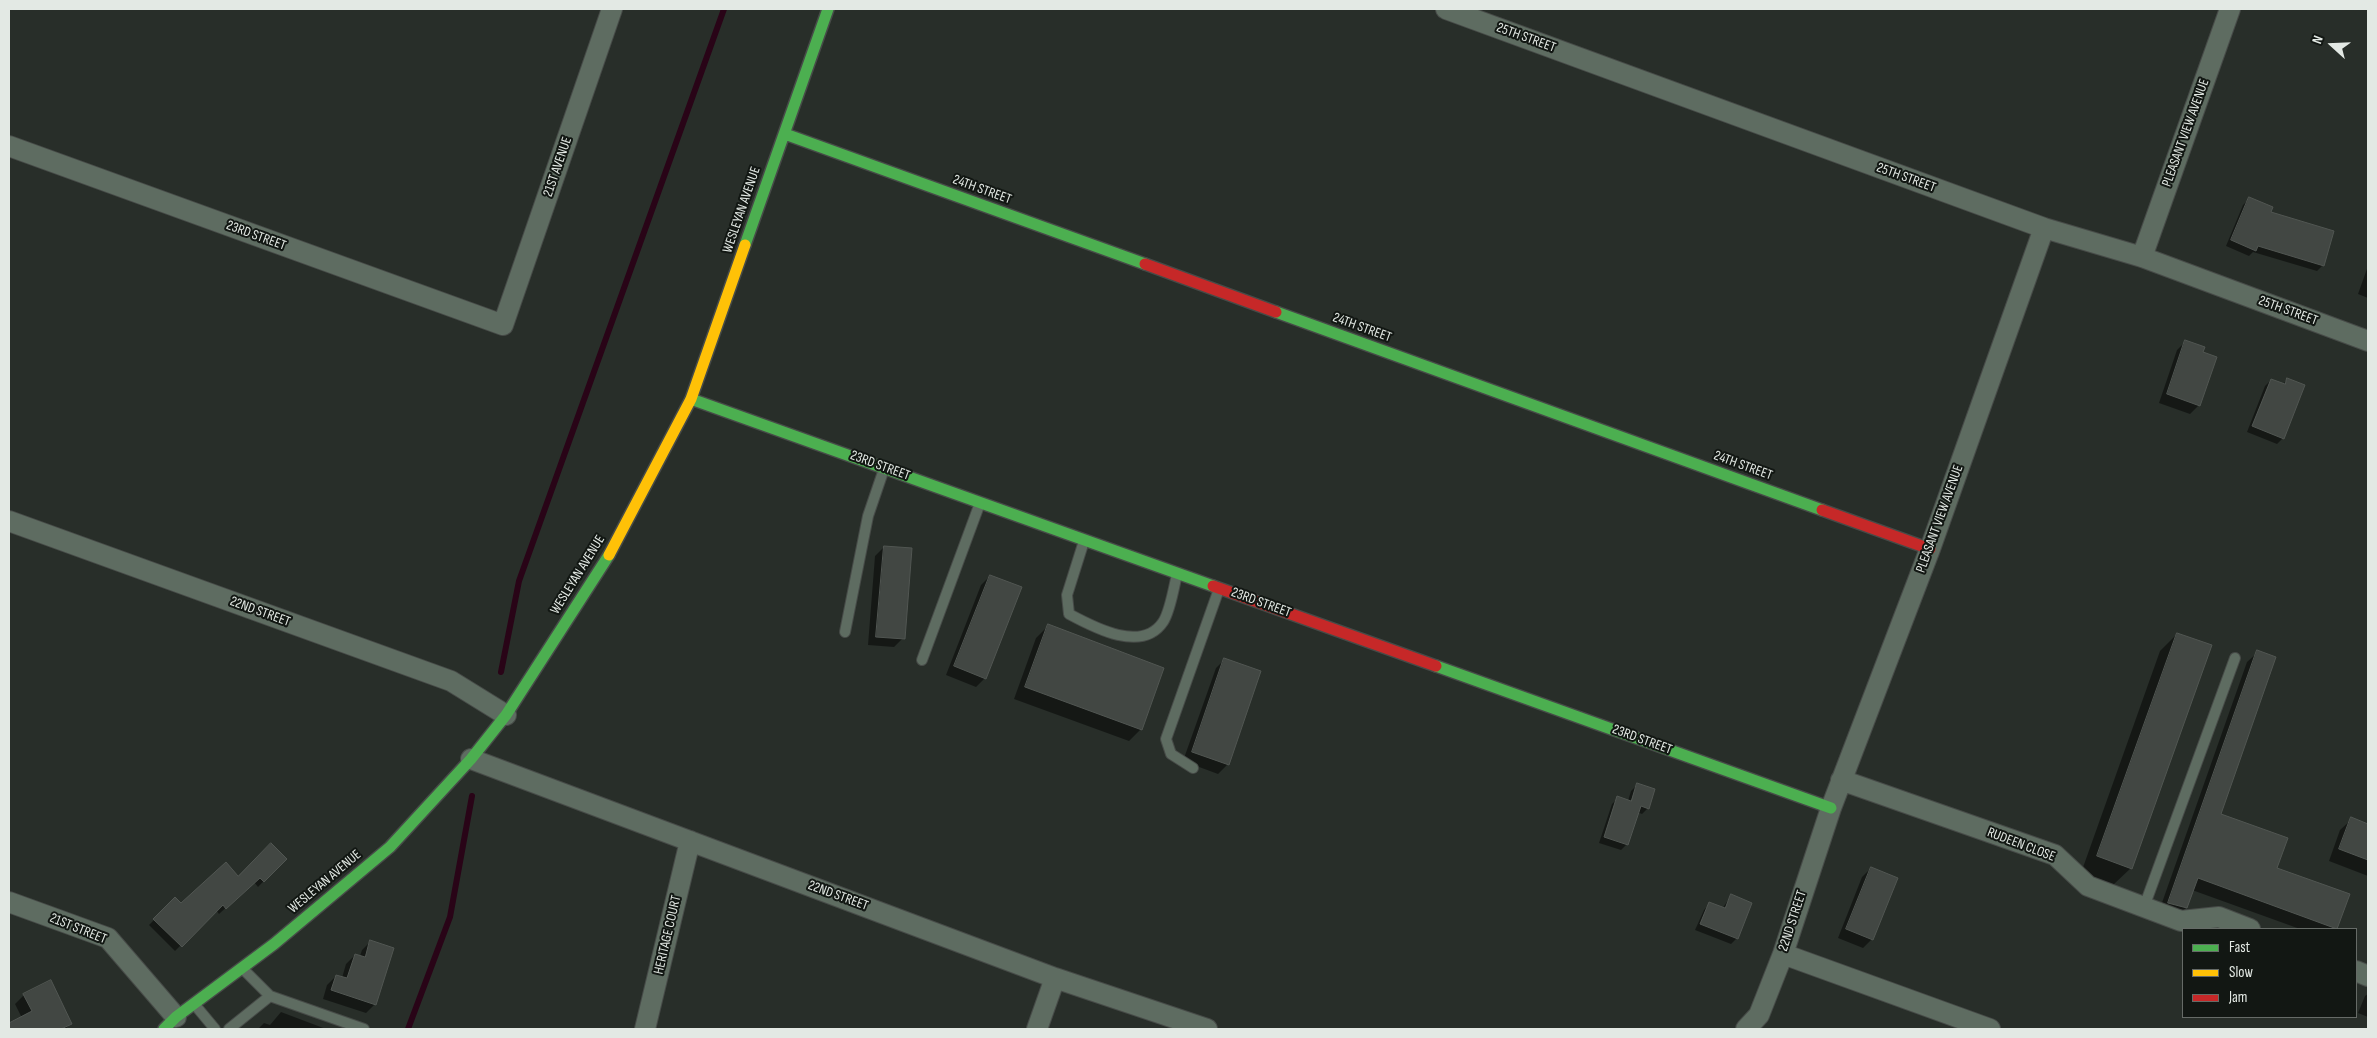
<!DOCTYPE html>
<style>
body{margin:0}
#map{position:relative;width:2377px;height:1038px;overflow:hidden;background:#282e29;font-family:"Sofia Sans Condensed",sans-serif}
canvas{display:block}
.frame{position:absolute;inset:0;border:10px solid #e3e9e4;pointer-events:none}
.legend{position:absolute;left:2182px;top:928px;width:175px;height:90px;box-sizing:border-box;background:#121713;border:1px solid #666b67;margin:0;padding:6px 9px;list-style:none;font-size:15px;color:#e3e9e4}
.legend li{display:flex;align-items:center;gap:10px;height:25px}
.legend b{width:25px;border:1px solid #666b67}
.north{position:absolute;left:2307px;top:20px;width:50px;height:50px;-webkit-text-stroke:4px #121713;paint-order:stroke;rotate:290deg;font-size:14px;font-weight:700;line-height:20px;text-align:center;color:#e3e9e4}
.north::after{content:'';display:block;margin:auto;width:18px;height:22px;background:#e3e9e4;clip-path:polygon(50% 0,100% 100%,50% 72%,0 100%)}
</style>
<div id="map">
<canvas width="2377" height="1038"></canvas>
<div class="frame"></div>
<ul class="legend">
<li><b style="height:6px;background:#4caf50"></b>Fast</li>
<li><b style="height:6px;background:#ffc107"></b>Slow</li>
<li><b style="height:6px;background:#c62828"></b>Jam</li>
</ul>
<div class="north">N</div>
</div>
<script>
const c = document.querySelector('canvas').getContext('2d');
c.lineJoin = 'round';
function fillPath(path, color) { c.fillStyle = color; c.fill(path, 'evenodd'); }
function stroke(path, color, width, dash) { c.strokeStyle = color; c.lineWidth = width; c.lineCap = dash ? 'butt' : 'round'; c.setLineDash(dash || []); c.stroke(path); }
function write(font, color, halo, rows, align = 'center') {
  c.font = font + ' "Sofia Sans Condensed",sans-serif'; c.lineWidth = 4; c.setLineDash([]); c.textBaseline = 'middle'; c.strokeStyle = halo; c.fillStyle = color; for (const [text, x, y, turn = 0] of rows) {
    c.save(); c.translate(x, y); c.rotate((+turn || 0) * Math.PI / 180); c.textAlign = isNaN(turn) ? turn : align; if (halo) c.strokeText(text, 0, 0); c.fillText(text, 0, 0); c.restore();
  }
}
fillPath(new Path2D(`
 M2249,199L2269,213L2323,265L2317,271L2253,252L2249,256L2226,246L2243,205Z
 M2368,266V298L2358,294Z
 M2186,341L2199,405L2190,414L2159,403L2177,350Z
 M2271,380L2282,385L2287,380L2283,438L2277,444L2247,432L2265,386Z
 M884,547L903,638L894,647L868,645L875,556Z
 M990,576L985,678L976,687L946,675L981,585Z
 M1048,626L1132,656L1141,729L1129,741L1014,699L1036,638Z
 M2177,634L2131,868L2113,885L2081,873L2160,651Z
 M2258,652L2220,815L2335,929H2300L2192,890L2186,908L2175,918L2158,914L2247,662Z
 M1225,659L1260,672L1227,765L1218,774L1183,761L1216,668Z
 M1637,785L1648,808L1642,814L1637,812L1627,844L1621,850L1599,843L1612,804L1618,798L1628,801L1631,791Z
 M2352,819L2368,825V876L2329,861L2340,830Z
 M285,859L258,887L254,882L219,914L216,910L175,951L149,925L175,899L181,904Z
 M1871,868L1872,939L1863,948L1838,938L1862,877Z
 M1731,896L1751,904L1736,939L1731,944L1695,930L1704,910L1709,904L1722,909Z
 M371,941L375,1004L366,1013L323,999L327,985L336,976L342,978L346,964L355,955L360,956L362,950Z
 M2368,994V1017L2358,1013L2365,996Z
 M24,995L71,1023L65,1029H9L14,1022L22,1018L15,1004Z
 M281,1012L326,1029H258L264,1023L270,1025Z`), '#0007');
stroke(new Path2D(`
 M501,672L519,581L724,9
 M408,1029L450,917L472,796`), '#290417', 6);
const building = new Path2D(`
 M2249,197L2273,207L2271,212L2334,231L2324,266L2258,246L2256,251L2231,240Z
 M2185,340L2205,347L2203,352L2217,357L2200,406L2167,394Z
 M2287,378L2305,385L2284,439L2252,426L2271,379L2285,384Z
 M884,546L912,548L905,639L876,637Z
 M990,575L1022,587L986,679L954,666Z
 M1048,624L1164,668L1142,730L1025,687Z
 M2177,633L2212,645L2132,869L2097,856Z
 M2257,650L2276,657L2221,814L2288,838L2277,868L2350,894L2337,929L2198,878L2187,908L2168,903Z
 M1224,658L1261,671L1229,765L1192,752Z
 M1637,783L1655,789L1649,809L1641,806L1628,845L1604,837L1617,796L1631,801Z
 M2351,817L2368,824V860L2339,849Z
 M271,843L287,859L264,882L260,878L226,909L223,905L182,947L153,919L175,897L181,903L226,862L238,876Z
 M1871,867L1898,878L1873,940L1846,929Z
 M1731,894L1752,903L1738,939L1700,924L1709,902L1725,908Z
 M370,940L394,948L376,1005L331,990L336,975L347,978L355,954L365,957Z
 M51,980L72,1024L61,1029H9V1023L32,1011L23,994Z`);
fillPath(building, '#424743');
stroke(building, '#515652', 1);
const lane = new Path2D(`
 M1084,541L1067,595L1069,614C1095,628 1142,653 1163,622C1170,612 1174,587 1177,574
 M845,632L868,516L884,469
 M922,660L980,503
 M1193,768L1171,754L1166,739L1219,589
 M2144,907L2235,658
 M270,996L364,1029
 M195,1005L215,1029
 M229,1029L270,996L242,968`);
const street = new Path2D(`
 M1446,9L2044,228L2142,257L2368,341
 M9,146L503,325L612,9
 M2142,257L2230,9
 M9,521L451,681L506,715
 M471,759L1055,978L1207,1029
 M1841,780L2055,855L2088,886L2181,921L2219,917L2250,929
 M9,902L108,938L176,1017
 M1783,954L1990,1029
 M2356,971L2368,976
 M645,1029L690,841
 M1037,1029L1055,978
 M1746,1029L1759,1015L1783,954L1831,808L1930,549L2044,228`);
const fast = new Path2D(`
 M785,134L1145,264
 M745,245L828,9
 M1276,312L1822,510
 M691,399L1213,586
 M1436,666L1831,808
 M164,1029L176,1017L274,944L390,847L471,759L506,715L609,555`);
const slow = new Path2D(`
 M609,555L691,399L745,245`);
const jam = new Path2D(`
 M1145,264L1276,312
 M1822,510L1930,549
 M1213,586L1436,666`);
stroke(lane, '#474b48', 12);
stroke(street, '#474b48', 22);
stroke(fast, '#474b48', 14);
stroke(slow, '#474b48', 14);
stroke(jam, '#474b48', 14);
stroke(lane, '#5e6c61', 10);
stroke(street, '#5e6c61', 20);
stroke(fast, '#4caf50', 11);
stroke(slow, '#ffc107', 11);
stroke(jam, '#c62828', 11);
write('14px', '#e3e9e4', '#121713', [
 ["25TH STREET",1526,38,20],
 ["PLEASANT VIEW AVENUE",2186,133,-70],
 ["21ST AVENUE",558,167,-71],
 ["25TH STREET",1906,178,20],
 ["24TH STREET",982,190,20],
 ["WESLEYAN AVENUE",742,210,-71],
 ["23RD STREET",256,236,20],
 ["25TH STREET",2288,311,20],
 ["24TH STREET",1362,328,20],
 ["23RD STREET",880,466,20],
 ["24TH STREET",1743,466,20],
 ["PLEASANT VIEW AVENUE",1940,519,-70],
 ["WESLEYAN AVENUE",578,575,-58],
 ["23RD STREET",1261,603,20],
 ["22ND STREET",260,612,20],
 ["23RD STREET",1642,740,20],
 ["RUDEEN CLOSE",2021,845,21],
 ["WESLEYAN AVENUE",325,882,-40],
 ["22ND STREET",838,896,20],
 ["22ND STREET",1793,921,-72],
 ["21ST STREET",78,929,22],
 ["HERITAGE COURT",668,935,-77]
]);
</script>
